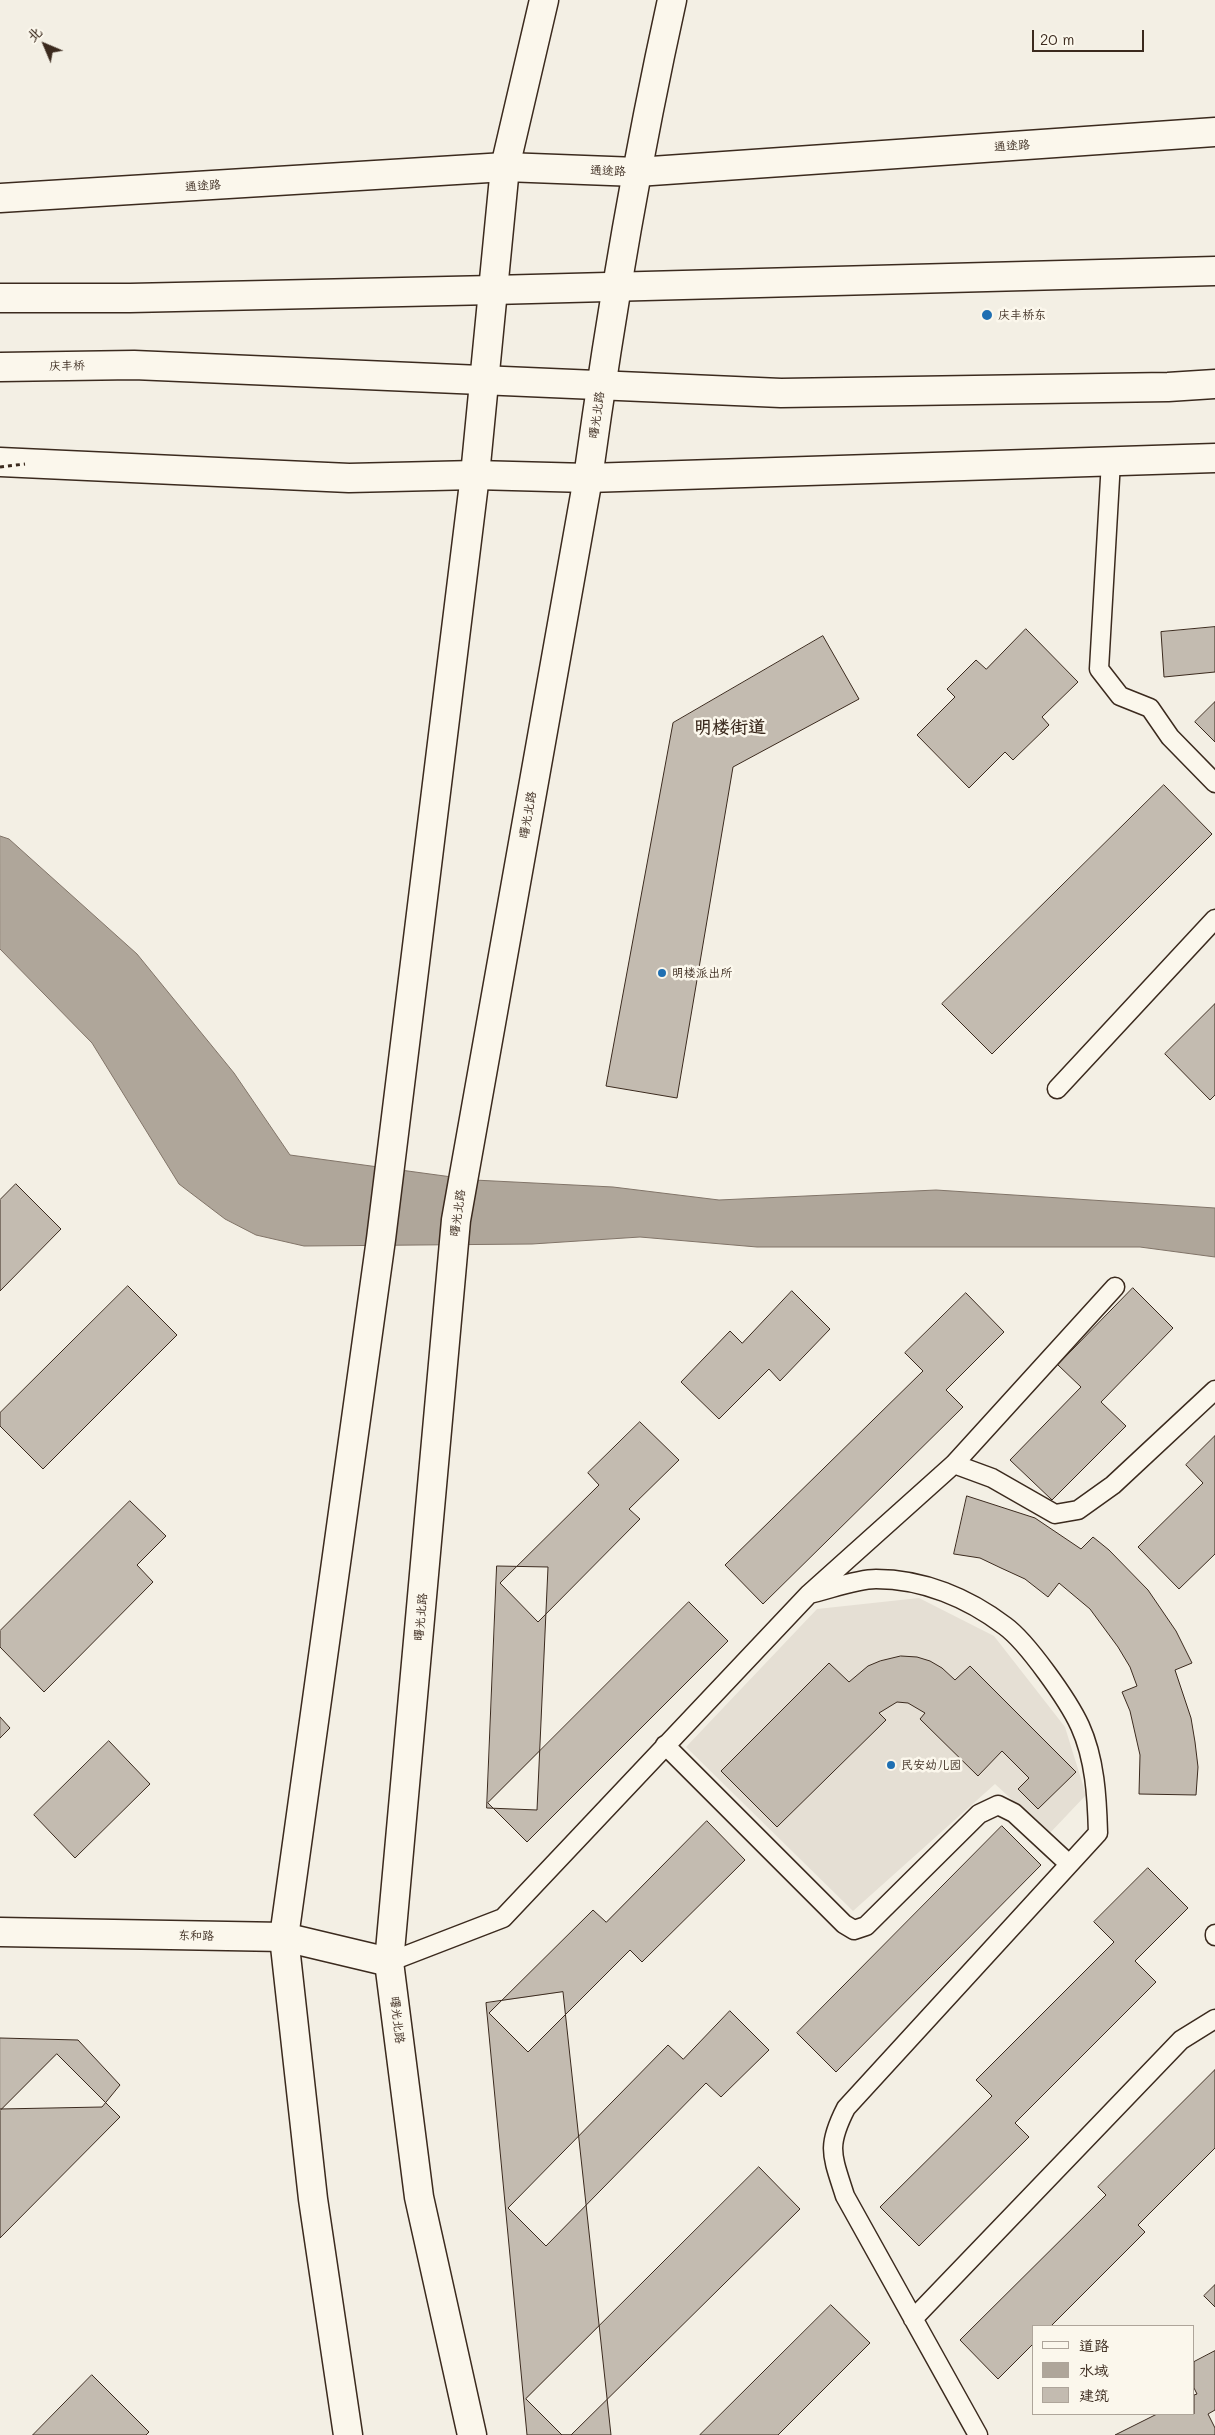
<!DOCTYPE html>
<meta charset="utf-8">
<style>
body{margin:0}
#map{position:relative;width:1215px;height:2435px;overflow:hidden;background:#f3efe4;font-family:Mali,"LXGW WenKai TC",sans-serif}
canvas{display:block}
.legend{position:absolute;left:1032px;top:2325px;width:162px;height:90px;box-sizing:border-box;background:#fbf7ec;border:1px solid #aea59a;margin:0;padding:6px 9px;list-style:none;font-size:15px;color:#3b2a1e}
.legend li{display:flex;align-items:center;gap:10px;height:25px}
.legend b{width:25px;border:1px solid #aea59a}
.north{position:absolute;left:20px;top:20px;width:50px;height:50px;-webkit-text-stroke:4px #fbf7ec;paint-order:stroke;rotate:315deg;font-size:14px;font-weight:700;line-height:20px;text-align:center;color:#3b2a1e}
.north::after{content:'';display:block;margin:auto;width:18px;height:22px;background:#3b2a1e;clip-path:polygon(50% 0,100% 100%,50% 72%,0 100%)}
.scale{position:absolute;left:1032px;top:30px;width:112px;height:22px;box-sizing:border-box;border:2px solid #3b2a1e;border-top:0;padding-left:6px;font-size:15px;line-height:18px;white-space:nowrap;color:#3b2a1e;-webkit-text-stroke:4px #fbf7ec;paint-order:stroke}
</style>
<div id="map">
<canvas width="1215" height="2435"></canvas>
<ul class="legend">
<li><b style="height:6px;background:#fbf7ec"></b>道路</li>
<li><b style="height:14px;background:#afa69a"></b>水域</li>
<li><b style="height:14px;background:#c3bbb0"></b>建筑</li>
</ul>
<div class="north">北</div>
<div class="scale">20 m</div>
</div>
<script>
const c = document.querySelector('canvas').getContext('2d');
c.lineJoin = 'round';
function fillPath(path, color) { c.fillStyle = color; c.fill(path, 'evenodd'); }
function stroke(path, color, width, dash) { c.strokeStyle = color; c.lineWidth = width; c.lineCap = dash ? 'butt' : 'round'; c.setLineDash(dash || []); c.stroke(path); }
function write(font, color, halo, rows, align = 'center') {
  c.font = font + ' Mali,"LXGW WenKai TC",sans-serif'; c.lineWidth = 5; c.setLineDash([]); c.textBaseline = 'middle'; c.strokeStyle = halo; c.fillStyle = color; for (const [text, x, y, turn = 0] of rows) {
    c.save(); c.translate(x, y); c.rotate((+turn || 0) * Math.PI / 180); c.textAlign = isNaN(turn) ? turn : align; if (halo) c.strokeText(text, 0, 0); c.fillText(text, 0, 0); c.restore();
  }
}
fillPath(new Path2D(`
 M919,1598L994,1636L1065,1727L1086,1795L1049,1834L995,1784L853,1911L686,1747L817,1609Z`), '#e5dfd4');
const water = new Path2D(`
 M0,836L9,839L137,954L234,1073L290,1155L474,1180L613,1187L719,1200L936,1190L1215,1208V1257L1140,1247H757L640,1237L532,1244L304,1246L256,1235L225,1219L179,1184L92,1043L0,949Z`);
fillPath(water, '#afa69a');
stroke(water, '#817468', 1);
const building = new Path2D(`
 M1215,627V672L1164,677L1161,632Z
 M1026,629L1078,682L1042,717L1049,725L1013,760L1005,752L969,788L917,735L955,697L947,689L976,660L986,669Z
 M823,636L859,699L733,767L677,1098L606,1086L673,723Z
 M1215,702V742L1195,722Z
 M1164,785L1212,834L992,1054L942,1004Z
 M1215,1004V1095L1210,1100L1165,1054Z
 M16,1184L61,1229L0,1291V1200Z
 M128,1286L177,1335L43,1469L0,1426V1413Z
 M1133,1288L1173,1328L1101,1402L1126,1426L1052,1500L1010,1460L1081,1387L1058,1365Z
 M792,1291L830,1329L780,1381L769,1369L719,1419L681,1382L730,1331L742,1343Z
 M966,1293L1004,1332L946,1390L963,1407L763,1604L725,1565L923,1371L905,1353Z
 M640,1422L679,1460L629,1509L640,1519L538,1622L500,1583L599,1485L588,1473Z
 M1215,1436V1554L1179,1589L1138,1547L1203,1483L1186,1465Z
 M967,1496L1035,1518L1081,1549L1093,1537L1109,1550L1148,1590L1176,1631L1192,1663L1175,1670L1191,1718L1195,1742L1198,1767L1196,1795L1139,1794L1140,1755L1130,1711L1122,1692L1137,1686L1130,1667L1118,1647L1090,1609L1059,1583L1048,1597L1025,1579L1001,1568L980,1558L954,1554Z
 M130,1501L166,1536L137,1565L153,1582L44,1692L0,1647V1631Z
 M497,1566L548,1567L537,1810L487,1808Z
 M689,1602L728,1641L527,1842L488,1803Z
 M901,1656L917,1657L930,1661L942,1668L955,1680L970,1666L1076,1772L1038,1809L1018,1789L1029,1778L1002,1751L978,1776L920,1719L925,1713L908,1703L897,1702L879,1713L886,1720L777,1827L721,1771L829,1663L849,1682L868,1666L880,1661Z
 M0,1717L10,1728L0,1738Z
 M109,1741L150,1784L75,1858L34,1815Z
 M707,1821L745,1860L642,1962L630,1950L528,2052L489,2013L593,1910L606,1922Z
 M1002,1826L1041,1865L836,2072L797,2033Z
 M1148,1868L1188,1908L1135,1961L1156,1982L1015,2123L1029,2137L919,2246L880,2207L992,2096L976,2080L1114,1942L1094,1922Z
 M563,1992L611,2435H527L486,2003Z
 M730,2011L769,2050L721,2097L706,2083L546,2246L508,2208L668,2045L683,2059Z
 M0,2038L78,2040L120,2085L102,2107L0,2109Z
 M57,2054L120,2117L0,2238V2111Z
 M1215,2070V2148L1138,2225L1145,2232L1051,2326H1034V2343L998,2379L960,2340L1106,2195L1098,2187Z
 M759,2167L800,2209L571,2435H562L526,2399Z
 M1215,2285V2307L1204,2296Z
 M831,2305L870,2343L778,2435H700Z
 M1215,2351V2410L1208,2414L1215,2428V2435H1115L1157,2414H1194V2395L1197,2394L1194,2388V2362Z
 M92,2375L149,2432L146,2435H33Z`);
fillPath(building, '#c3bbb0');
stroke(building, '#3b2a1e', 1);
const service = new Path2D(`
 M1111,461L1099,669L1120,696L1150,708L1170,737L1215,783
 M1057,1089L1215,919
 M954,1464L992,1478L1055,1514L1078,1510L1113,1485L1215,1390
 M809,1594C828,1590 856,1579 876,1579C923,1579 968,1598 1005,1626C1027,1642 1068,1700 1080,1726C1095,1759 1097,1797 1098,1833L846,2108C826,2147 832,2155 845,2196L978,2435
 M665,1745L844,1924L854,1930L866,1926L979,1814L998,1805L1014,1813L1069,1864
 M1215,1934V1936
 M389,1962L503,1918L809,1594L954,1464L1115,1287
 M913,2319L1181,2040L1215,2019`);
const tertiary = new Path2D(`
 M0,1932L284,1937L389,1962`);
const secondary = new Path2D(`
 M348,2435L313,2199L284,1937L381,1239L475,475L505,167L544,0
 M472,2435L419,2197L389,1962L456,1220L588,478C610,318 637,158 672,0`);
const primary = new Path2D(`
 M0,198L505,167L637,172L1215,132
 M0,298H130L493,290L1215,271
 M0,367L134,365L781,393L1168,387L1215,384
 M0,462L349,478L475,475L588,478L1215,458`);
stroke(service, '#3b2a1e', 21);
stroke(tertiary, '#3b2a1e', 31);
stroke(secondary, '#3b2a1e', 31);
stroke(primary, '#3b2a1e', 31);
stroke(service, '#fbf7ec', 18);
stroke(tertiary, '#fbf7ec', 28);
stroke(secondary, '#fbf7ec', 28);
stroke(primary, '#fbf7ec', 28);
stroke(new Path2D(`
 M0,467L25,464`), '#3b2a1e', 3, [4, 4]);
for (const [x, y, r, color] of [
 [987,315,6,"#1f6fb2"],
 [662,973,5,"#1f6fb2"],
 [891,1765,5,"#1f6fb2"]
]) { const dot = new Path2D(); dot.arc(x, y, r, 0, 2 * Math.PI); c.fillStyle = color; c.fill(dot); stroke(dot, '#fbf7ec', 2); }
write('12px', '#3b2a1e', '#fbf7ec', [
 ["通途路",1012,146,-4],
 ["通途路",608,171,2],
 ["通途路",203,186,-4],
 ["庆丰桥",67,366,-1],
 ["曙光北路",597,415,-82],
 ["曙光北路",528,815,-80],
 ["曙光北路",458,1213,-82],
 ["曙光北路",421,1617,-85],
 ["东和路",196,1936,1],
 ["曙光北路",397,2020,83]
]);
write('12px', '#3b2a1e', '#fbf7ec', [
 ["庆丰桥东",998,315],
 ["明楼派出所",672,973],
 ["民安幼儿园",901,1765]
], 'left');
write('bold 18px', '#3b2a1e', '#fbf7ec', [
 ["明楼街道",730,727]
]);
</script>
